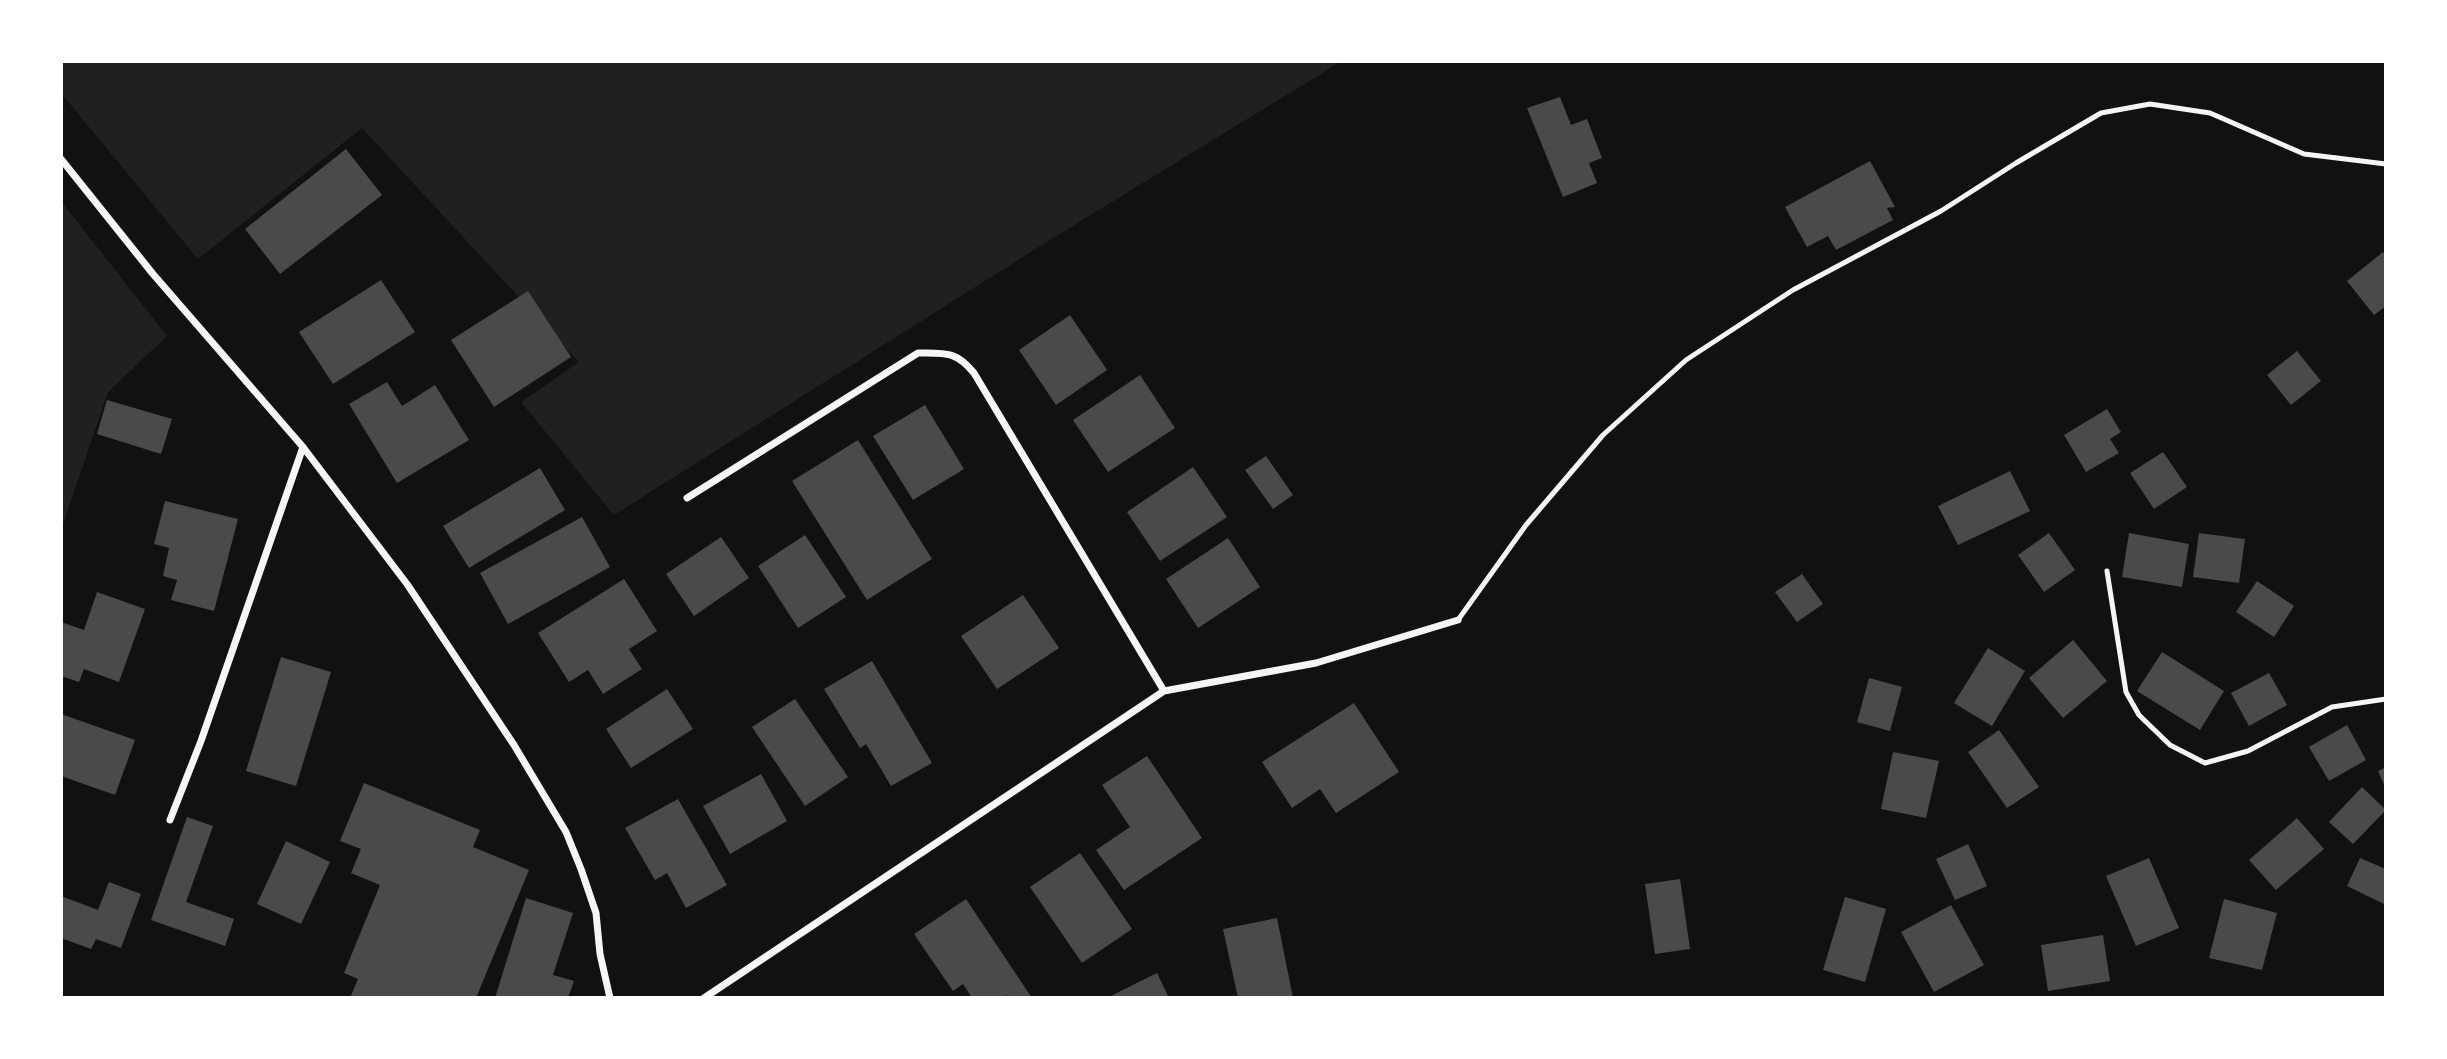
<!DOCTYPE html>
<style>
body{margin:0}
#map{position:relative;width:2447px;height:1059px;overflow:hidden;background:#111;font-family:"Source Serif 4",serif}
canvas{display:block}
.frame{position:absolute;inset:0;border:63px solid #fff;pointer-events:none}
</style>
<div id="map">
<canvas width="2447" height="1059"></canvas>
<div class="frame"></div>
</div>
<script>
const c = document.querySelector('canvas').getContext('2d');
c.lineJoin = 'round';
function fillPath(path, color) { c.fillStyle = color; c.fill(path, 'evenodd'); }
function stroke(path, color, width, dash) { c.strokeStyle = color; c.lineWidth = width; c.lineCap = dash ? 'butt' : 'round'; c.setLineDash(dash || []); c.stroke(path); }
fillPath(new Path2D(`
 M61,61H1342L1053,238L614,515L521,402L579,362L362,128L198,259L61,93Z
 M61,201L167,336L108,392L61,530Z`), '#202020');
fillPath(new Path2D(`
 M1560,97L1571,125L1587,119L1602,158L1589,163L1597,183L1563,197L1527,108Z
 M346,149L382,195L280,274L245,229Z
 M1870,161L1895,207L1887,208L1893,220L1836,250L1828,236L1807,247L1785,207Z
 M2383,252L2386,256V306L2374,315L2347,281Z
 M381,280L415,332L333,384L299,332Z
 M528,291L571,357L494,407L451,340Z
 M1070,315L1107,370L1056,405L1019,350Z
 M2297,351L2321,381L2291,405L2267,375Z
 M1140,375L1175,428L1108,472L1073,420Z
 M387,382L402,406L435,385L469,440L397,483L349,404Z
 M107,400L172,419L161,454L97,434Z
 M925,405L964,469L913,500L873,436Z
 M2107,409L2121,432L2110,439L2119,453L2086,472L2064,435Z
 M858,440L932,559L867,600L792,481Z
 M2163,452L2187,487L2154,509L2130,473Z
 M1266,456L1293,495L1273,509L1245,470Z
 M1193,467L1227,517L1160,561L1127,512Z
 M540,468L565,510L469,568L443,526Z
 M2010,471L2030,511L1958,545L1938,506Z
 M165,501L238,519L214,611L171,600L177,580L163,576L169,548L154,544Z
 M582,517L610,567L508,624L480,573Z
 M2049,533L2075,570L2044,592L2018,555Z
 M2129,533L2189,544L2182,587L2122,577Z
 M2199,533L2245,539L2239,583L2193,577Z
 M805,535L846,597L798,628L758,566Z
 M721,537L749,578L694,616L666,574Z
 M1228,538L1260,587L1198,628L1166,579Z
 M1802,574L1823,604L1797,622L1775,592Z
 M624,579L657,631L629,649L642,669L603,694L588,670L569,682L538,633Z
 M2257,581L2294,606L2274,637L2236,612Z
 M97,592L145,609L119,682L84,669L79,682L61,676V622L84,630Z
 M1023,595L1059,648L997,689L961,636Z
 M2073,640L2107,681L2063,718L2029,678Z
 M1988,648L2025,671L1992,726L1954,703Z
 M2162,652L2224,691L2200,730L2137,691Z
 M281,657L331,672L296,786L246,771Z
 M872,661L932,763L891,786L866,744L860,748L824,689Z
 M2269,673L2287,705L2249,726L2231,693Z
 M1869,678L1902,687L1890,731L1857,722Z
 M667,689L693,729L631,768L606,729Z
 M795,699L848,777L805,806L752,727Z
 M1354,703L1399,772L1336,813L1320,789L1292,808L1262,762Z
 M61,714L135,740L115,795L61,776Z
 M2347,725L2366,760L2329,781L2309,747Z
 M1999,730L2039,787L2007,808L1968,752Z
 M1893,752L1939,761L1926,818L1881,809Z
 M1147,756L1202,838L1124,890L1096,850L1130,827L1102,785Z
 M2386,767V789L2378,771Z
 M761,774L787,821L730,854L703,806Z
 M364,783L480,830L473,847L529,870L476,998H350L358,979L344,973L380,885L351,873L361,849L340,841Z
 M2362,787L2386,810L2353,844L2329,822Z
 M678,799L727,885L686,908L667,873L655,880L625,828Z
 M187,817L213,826L186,902L234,919L225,946L151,920Z
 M2297,818L2324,849L2276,890L2249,860Z
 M286,841L330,862L301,924L257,904Z
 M1968,844L1987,886L1955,900L1936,859Z
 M1080,853L1132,929L1082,963L1030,887Z
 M2149,858L2179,928L2136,946L2106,876Z
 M2360,858L2386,869L2384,904L2347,886Z
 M1680,879L1690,949L1655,954L1645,884Z
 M109,882L141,894L121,948L96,939L91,949L61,938V896L98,910Z
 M1845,897L1886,909L1865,982L1823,970Z
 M526,898L573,913L553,975L574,981L568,998H495Z
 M966,899L1032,998H1008L1006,995L1002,998H972L963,984L953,991L914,934Z
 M2224,899L2277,913L2262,970L2209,958Z
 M1951,905L1984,965L1934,992L1901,932Z
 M1277,918L1293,998H1238L1223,929Z
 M2103,935L2110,981L2048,991L2041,945Z
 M1157,973L1169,998H1107Z`), '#4a4a4a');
stroke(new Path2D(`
 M2107,571L2126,692L2139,715L2170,745L2205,763L2248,751L2332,707L2386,699
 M1458,620L1526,525L1603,435L1686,360L1793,290L1941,211L2016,163L2101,113L2150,104L2210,113L2304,154L2386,164`), '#f5f5f5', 5);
stroke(new Path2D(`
 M61,159L153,274L303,447L407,584L514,745L566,832L581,869L596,913L600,954L610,998
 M687,498L918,353C946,353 956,351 974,373L1164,691
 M170,820L201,741L303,447
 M704,998L1164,691L1316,663L1458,620`), '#f5f5f5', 7);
</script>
